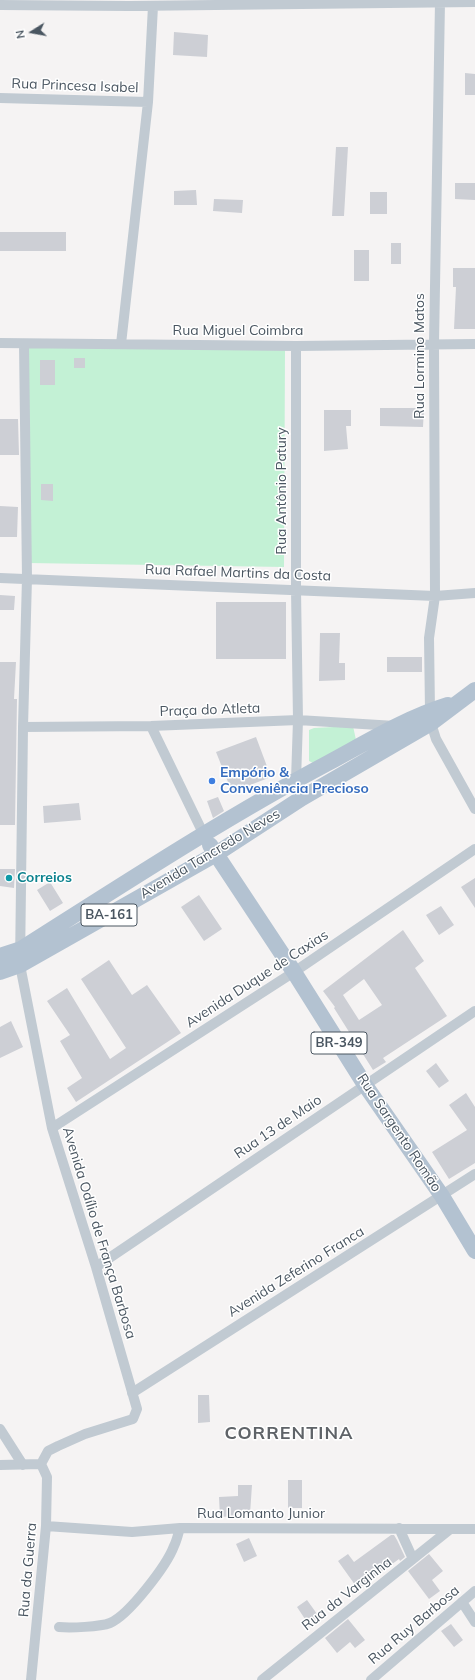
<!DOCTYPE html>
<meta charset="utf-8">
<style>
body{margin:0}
#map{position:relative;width:475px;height:1680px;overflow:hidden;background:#f5f3f3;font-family:Mulish,sans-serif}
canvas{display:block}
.north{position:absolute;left:12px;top:12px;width:40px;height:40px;-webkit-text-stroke:3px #fff;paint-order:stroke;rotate:259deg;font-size:11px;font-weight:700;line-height:16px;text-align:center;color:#4a5661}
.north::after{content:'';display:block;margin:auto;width:14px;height:18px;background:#4a5661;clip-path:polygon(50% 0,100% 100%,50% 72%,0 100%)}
</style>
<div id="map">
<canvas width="475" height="1680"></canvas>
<div class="north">N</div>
</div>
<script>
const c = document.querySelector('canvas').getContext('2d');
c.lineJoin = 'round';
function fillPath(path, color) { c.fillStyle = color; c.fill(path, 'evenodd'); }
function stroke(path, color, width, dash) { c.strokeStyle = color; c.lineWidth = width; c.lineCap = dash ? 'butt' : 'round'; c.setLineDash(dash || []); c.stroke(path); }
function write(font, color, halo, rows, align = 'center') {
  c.font = font + ' Mulish,sans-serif'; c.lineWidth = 3; c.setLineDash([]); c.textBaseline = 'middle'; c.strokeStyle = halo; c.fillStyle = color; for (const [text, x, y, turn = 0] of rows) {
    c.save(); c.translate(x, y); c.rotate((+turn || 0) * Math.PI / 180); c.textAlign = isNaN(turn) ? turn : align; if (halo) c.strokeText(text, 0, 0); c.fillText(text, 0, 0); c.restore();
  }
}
fillPath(new Path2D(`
 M27,347L285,350L284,567L28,563Z
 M353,726L356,740L313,763L309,761V730L314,728Z`), '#c3f1d5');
fillPath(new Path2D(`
 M174,32L208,35L207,57L173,55Z
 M465,73L475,74V95H465Z
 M336,147H348L344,216H332Z
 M455,183H475V200L455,199Z
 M196,190L197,205H174V191Z
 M370,192H387V214H370Z
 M214,199L243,200L242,213L213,211Z
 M0,232H66V251H0Z
 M391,243H401V264H391Z
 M354,250H369V281H354Z
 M453,268H475V329H454L456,287H453Z
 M74,358H85V368H74Z
 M40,360H55V385H40Z
 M380,408H424L423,427L380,426Z
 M324,410H351V426H346L348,449L324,451Z
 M0,419H18L19,455H0Z
 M41,484H53V501L41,500Z
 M0,506L18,507L17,537H0Z
 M0,595L15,596L14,610H0Z
 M216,602H286V659H216Z
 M320,633H340L339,663H345V680L319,681Z
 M387,657H422V672H387Z
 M0,662H16L14,699H17L15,825H0Z
 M256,737L271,777L232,792L216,752Z
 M218,797L224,811L213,818L207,801Z
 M79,803L81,820L44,823L43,806Z
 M0,869H15L14,888L0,886Z
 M475,878V908L461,887Z
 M50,882L63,903L50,911L37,890Z
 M199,895L222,929L204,941L181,907Z
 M441,906L454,925L439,935L426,915Z
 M403,930L424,961L415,968L447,1016L383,1058L386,1062L373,1070L334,1008L335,1007L323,991ZM364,979L382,1005L359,1020L343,995Z
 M109,960L132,995L147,985L181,1033L76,1102L67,1088L82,1078L60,1041L70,1035L47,1001L67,988L110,1059L126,1048L81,979Z
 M11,1021L23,1047L0,1058V1027Z
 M436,1063L449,1081L439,1088L426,1071Z
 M466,1093L475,1107V1163L449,1179L432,1152L467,1130L449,1105Z
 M198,1395H209L210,1422L198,1423Z
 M288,1480H302V1508H288Z
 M238,1485H252L250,1514L236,1513V1516L220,1517L219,1497L238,1496Z
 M391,1535H394L397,1540L405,1557L400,1561L399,1559L358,1589L338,1561L348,1554L354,1562Z
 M249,1538L257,1556L244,1562L236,1544Z
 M429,1554L443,1571L432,1580L440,1591L429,1599L408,1571Z
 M307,1600L320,1618L309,1625L297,1607Z
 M348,1619L365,1640L355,1648L350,1642L337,1653L325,1638Z
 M451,1624L463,1640L454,1647L441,1631Z`), '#cdcfd5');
stroke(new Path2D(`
 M440,2L434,343L435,596L429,638L430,711L431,723L436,739L475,809
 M0,5L129,6L475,2
 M0,98L148,102
 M0,343L296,346L475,344
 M24,344L27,578L23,727L20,965L52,1128L96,1267L137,1409L133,1419L85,1434L58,1446L48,1451L41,1464
 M121,344L148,102L153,6
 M296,346V590L298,720L296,780L302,798
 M0,578L435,596L475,593
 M151,726L204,835
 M23,727L151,726L298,720L395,726
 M52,1128L294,972L475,849
 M96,1267L475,1011
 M132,1393L475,1174
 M0,1429L23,1465
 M0,1465L41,1464
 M46,1526L132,1532L180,1528L475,1529
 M399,1528L413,1559
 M462,1602L475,1622
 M59,1627C70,1628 100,1627 110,1623C129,1615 167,1565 174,1546C177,1540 178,1534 180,1528
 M31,1680L46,1526L47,1477L41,1464
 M262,1680L449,1530
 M371,1680L475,1591`), '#c1cad2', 10);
stroke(new Path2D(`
 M210,845L294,972L365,1085L442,1196L475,1251
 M0,956L21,949C122,885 223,819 328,763C367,742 406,718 448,705
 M0,972L20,965L216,854L302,798L431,723L475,690`), '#b3c2d1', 16);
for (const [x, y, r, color] of [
 [212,781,4,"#3f7fe0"],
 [9,878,4,"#0f9aa8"]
]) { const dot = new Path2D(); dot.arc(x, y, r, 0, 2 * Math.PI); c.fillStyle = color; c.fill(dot); stroke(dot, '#fff', 1.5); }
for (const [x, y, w] of [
 [109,915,56],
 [339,1043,56]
]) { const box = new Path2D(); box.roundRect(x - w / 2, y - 11, w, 22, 3); c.fillStyle = '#fff'; c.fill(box); stroke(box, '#4a5661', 1); }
write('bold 13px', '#4a5661', null, [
 ["BA-161",109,915],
 ["BR-349",339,1043]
]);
write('14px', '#4a5661', '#fff', [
 ["Rua Princesa Isabel",75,86,2],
 ["Rua Miguel Coimbra",238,331],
 ["Rua Lormino Matos",420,356,-90],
 ["Rua Antônio Patury",282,491,-90],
 ["Rua Rafael Martins da Costa",238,573,2],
 ["Praça do Atleta",210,710,-2],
 ["Avenida Tancredo Neves",210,854,-31],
 ["Avenida Duque de Caxias",257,979,-33],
 ["Rua 13 de Maio",278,1127,-34],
 ["Rua Sargento Romão",399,1133,56],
 ["Avenida Odílio de França Barbosa",99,1233,73],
 ["Avenida Zeferino Franca",296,1272,-32],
 ["Rua Lomanto Junior",261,1514],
 ["Rua da Guerra",28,1570,-85],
 ["Rua da Varginha",347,1594,-38],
 ["Rua Ruy Barbosa",414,1625,-40]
]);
write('bold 14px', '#366cbe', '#fff', [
 ["Empório &",220,773],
 ["Conveniência Precioso",220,789]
], 'left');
write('bold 14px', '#0d838f', '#fff', [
 ["Correios",17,878]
], 'left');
c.letterSpacing = '1px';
write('bold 18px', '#5f6368', '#fff', [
 ["CORRENTINA",289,1434]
]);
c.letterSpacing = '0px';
</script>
